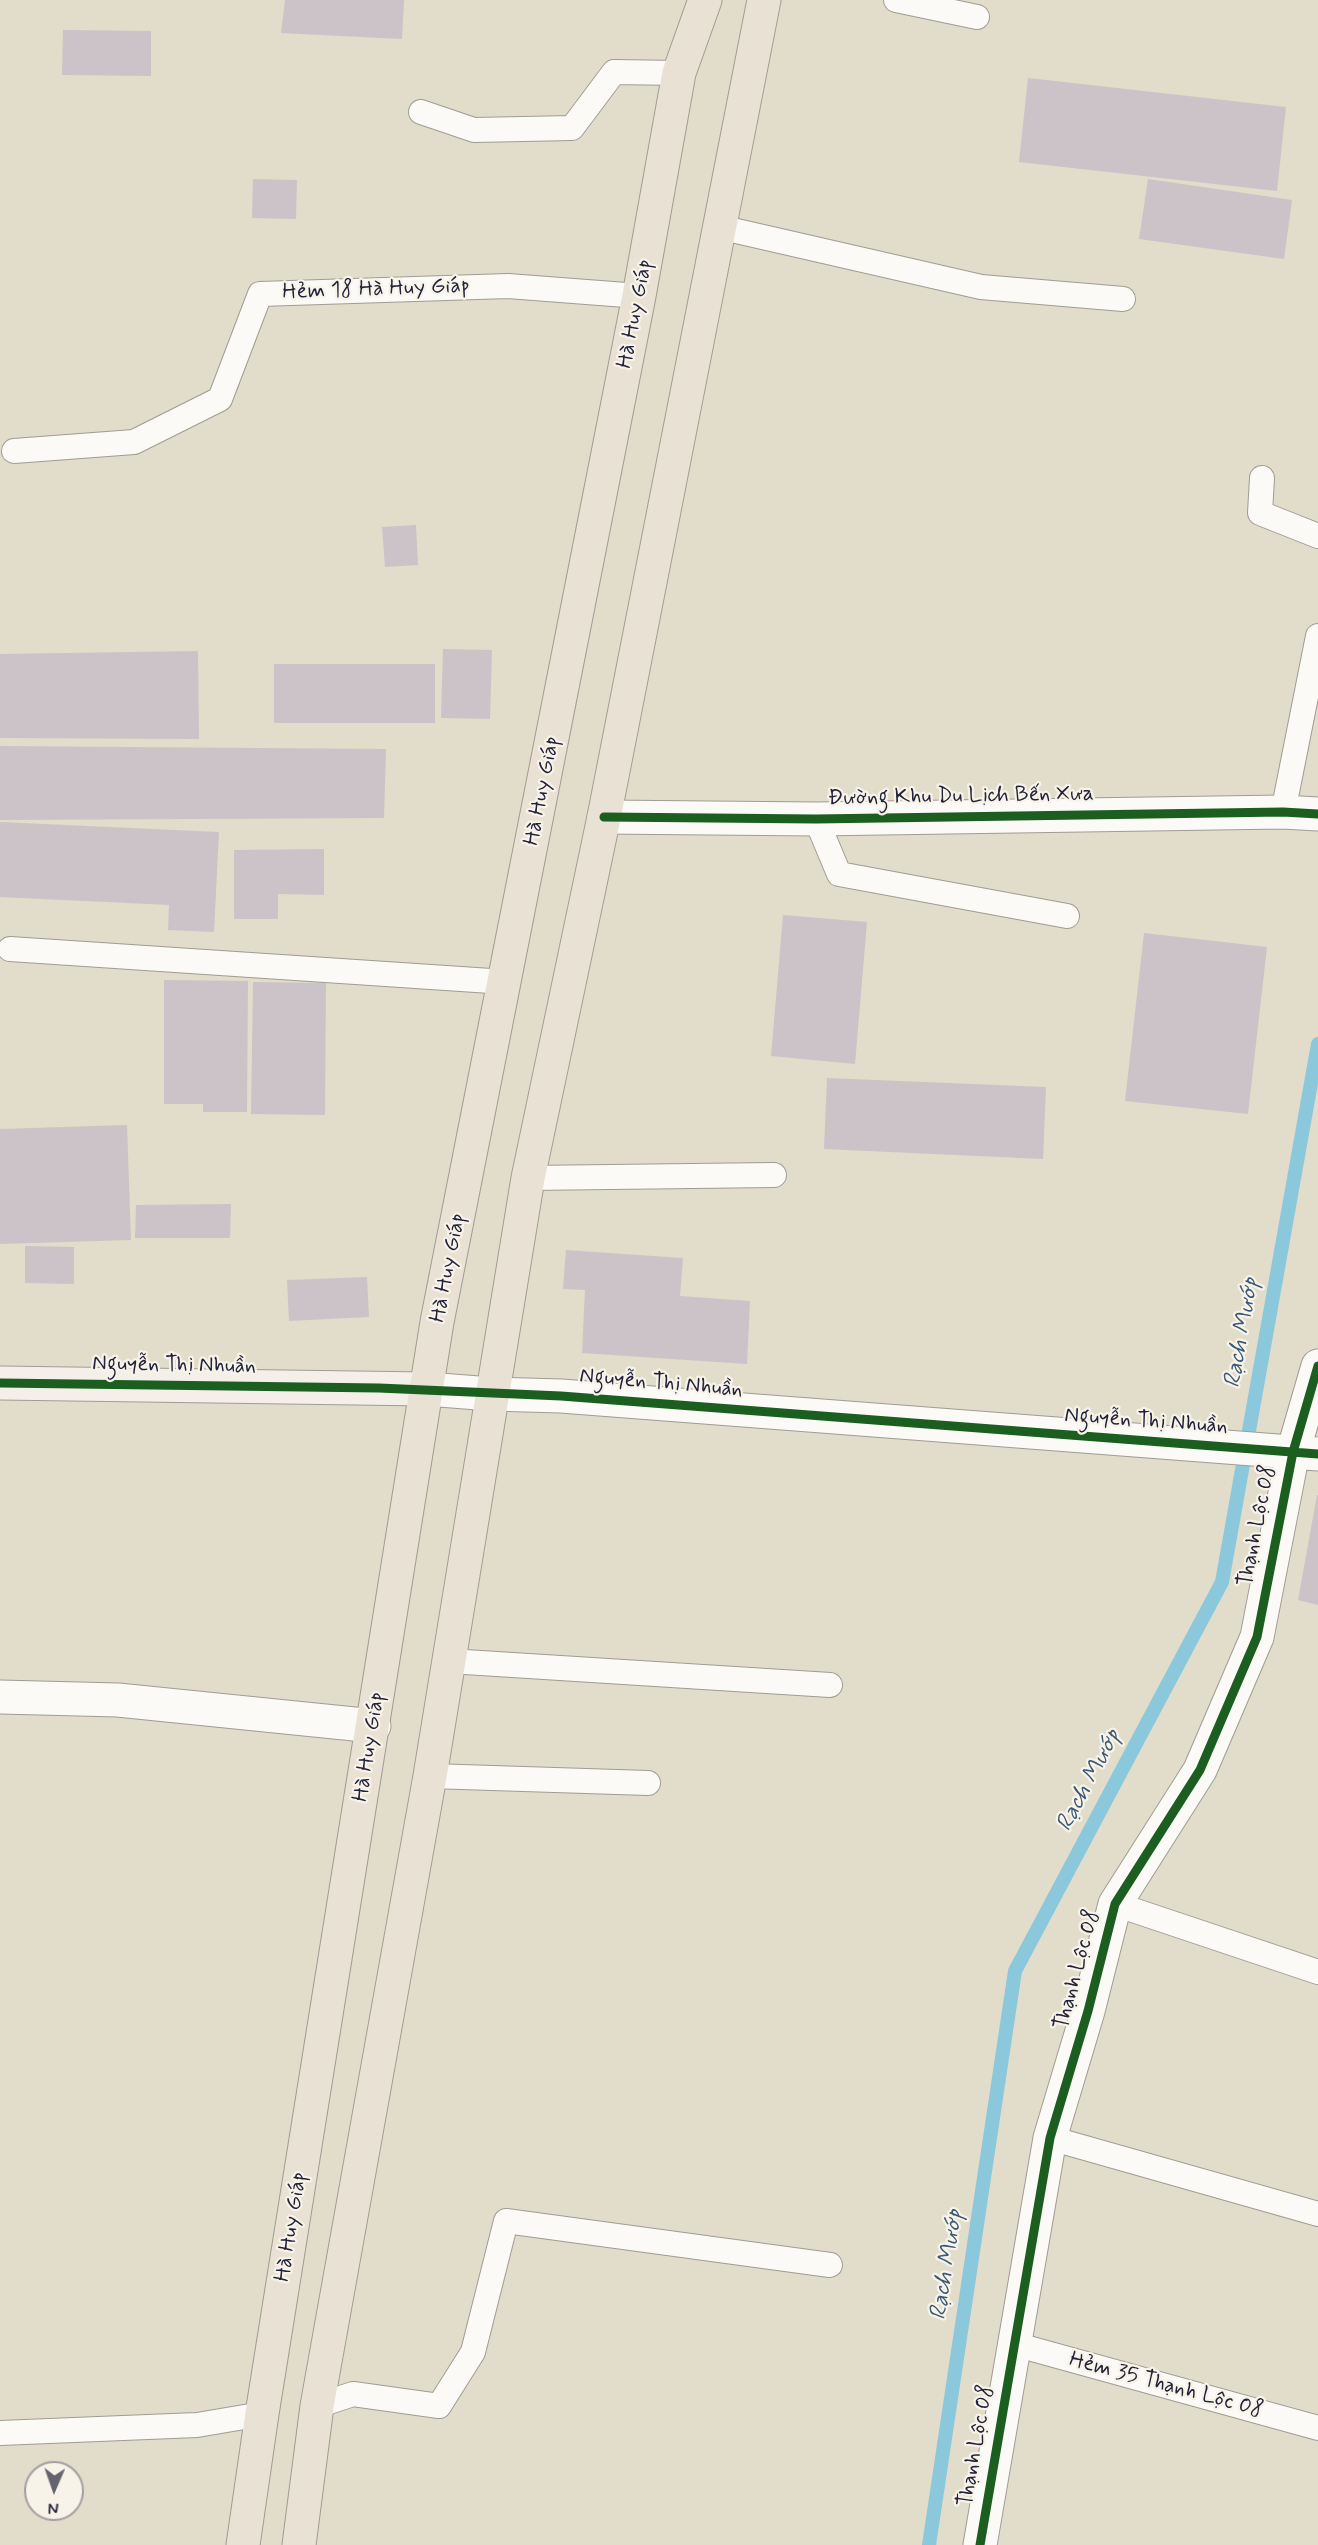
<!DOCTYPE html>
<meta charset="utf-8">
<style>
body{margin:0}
#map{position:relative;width:1318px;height:2545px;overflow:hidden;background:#e2dcca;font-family:Mynerve,sans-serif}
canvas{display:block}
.north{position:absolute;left:24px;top:2461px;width:60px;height:60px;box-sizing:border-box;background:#f7f3e8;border:2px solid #a29fa3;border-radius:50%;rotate:182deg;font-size:16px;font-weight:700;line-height:24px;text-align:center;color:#22223b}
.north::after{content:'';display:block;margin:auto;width:21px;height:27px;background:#65636d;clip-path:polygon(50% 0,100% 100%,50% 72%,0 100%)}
</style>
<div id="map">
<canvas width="1318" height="2545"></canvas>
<div class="north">N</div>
</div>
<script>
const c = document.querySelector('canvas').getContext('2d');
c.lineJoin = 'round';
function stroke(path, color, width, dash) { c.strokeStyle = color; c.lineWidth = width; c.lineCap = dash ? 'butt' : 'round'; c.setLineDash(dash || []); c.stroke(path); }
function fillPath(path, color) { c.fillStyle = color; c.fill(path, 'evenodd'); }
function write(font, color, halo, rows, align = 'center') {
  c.font = font + ' Mynerve,sans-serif'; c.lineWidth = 4.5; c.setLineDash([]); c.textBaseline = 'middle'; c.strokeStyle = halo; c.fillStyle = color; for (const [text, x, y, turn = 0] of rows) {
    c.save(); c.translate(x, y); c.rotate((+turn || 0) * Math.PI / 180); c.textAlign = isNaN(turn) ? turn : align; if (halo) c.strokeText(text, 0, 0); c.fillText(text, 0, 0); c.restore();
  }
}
stroke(new Path2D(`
 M929,2545L1015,1971L1222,1582L1318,1044`), '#8bc8dc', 14);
fillPath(new Path2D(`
 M285,0H404L402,39L281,33Z
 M63,30L151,31V76L62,75Z
 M1028,78L1286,107L1277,191L1019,162Z
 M253,179L297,180L296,219L252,218Z
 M1148,179L1292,200L1284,259L1139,239Z
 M416,525L418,565L385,567L382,527Z
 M443,649L492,650L490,719L441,718Z
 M198,651L199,739L0,738V654Z
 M274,664H435V723H274Z
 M0,746L386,749L384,818L0,820Z
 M0,822L219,832L214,932L168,930L169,905L0,897Z
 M324,849V895L278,894V919H234V850Z
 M783,915L867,922L855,1064L771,1056Z
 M1144,933L1267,947L1248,1114L1125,1101Z
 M164,980L248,981L247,1112H203V1104H164Z
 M253,982L326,983L325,1115L251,1114Z
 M827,1078L1046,1087L1043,1159L824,1149Z
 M127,1125L131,1240L0,1244V1129Z
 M231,1204L230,1238H135L136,1205Z
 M25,1246L74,1247V1284L25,1283Z
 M566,1250L683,1258L680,1296L750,1301L747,1364L582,1353L585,1290L563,1289Z
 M367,1277L369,1317L289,1321L287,1280Z
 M1317,1495H1318V1605L1298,1600Z`), '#cbc3c8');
const lane = new Path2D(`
 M896,0L977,17
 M421,112L474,130L572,128L614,72L679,73
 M719,227L981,287L1123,299
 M14,451L134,442L220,399L260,294L508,286L639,296
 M1262,478L1260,513L1318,536
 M1283,812L1318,636
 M816,819L839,874L1067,916
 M10,949L506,982
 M528,1178L774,1175
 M449,1661L830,1685
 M430,1776L648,1783
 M1115,1904L1318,1972
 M1050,2138L1318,2214
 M1014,2344L1318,2428
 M317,2406L353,2394L439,2406L473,2352L506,2221L830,2265
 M0,2433L197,2425L262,2414`);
const street = new Path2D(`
 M604,817L816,819L1283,812L1318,814
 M427,1389L491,1394L561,1396L1318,1454
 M0,1697L118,1700L374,1726
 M980,2545L1050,2138L1088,2011L1115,1904L1200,1770L1257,1637L1293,1452L1318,1366`);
const secondary = new Path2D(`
 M0,1383L427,1389`);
const primary = new Path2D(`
 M243,2545L262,2414L437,1322L639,296L679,73L705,0
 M299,2545L317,2406L430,1776L528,1178L604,817L764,0`);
stroke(lane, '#9f9c94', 26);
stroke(street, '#9f9c94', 35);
stroke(secondary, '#9f9c94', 35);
stroke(primary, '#9f9c94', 35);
stroke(lane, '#fbfaf7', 24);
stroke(street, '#fbfaf7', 33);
stroke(secondary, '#f4f0e9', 33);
stroke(primary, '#eae1d5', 33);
stroke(new Path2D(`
 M604,817L816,819L1283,812L1318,814
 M0,1383L379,1388L561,1396L1318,1454
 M980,2545L1050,2138L1088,2011L1115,1904L1200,1770L1257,1637L1293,1452L1318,1366`), '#1b5e20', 9);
write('22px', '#22223b', '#f7f3e8', [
 ["Hẻm 18 Hà Huy Giáp",376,290,-2],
 ["Hà Huy Giáp",636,314,-79],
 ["Hà Huy Giáp",543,791,-79],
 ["Đường Khu Du Lịch Bến Xưa",961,797,-1],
 ["Hà Huy Giáp",449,1268,-79],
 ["Nguyễn Thị Nhuần",174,1366,1],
 ["Nguyễn Thị Nhuần",661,1384,5],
 ["Nguyễn Thị Nhuần",1146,1422,4],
 ["Thạnh Lộc 08",1258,1526,-79],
 ["Hà Huy Giáp",370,1747,-81],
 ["Thạnh Lộc 08",1078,1970,-75],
 ["Hà Huy Giáp",292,2227,-81],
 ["Hẻm 35 Thạnh Lộc 08",1166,2386,15],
 ["Thạnh Lộc 08",977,2446,-80]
]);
write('italic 24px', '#3a5976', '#f7f3e8', [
 ["Rạch Mướp",1243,1333,-80],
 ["Rạch Mướp",1090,1781,-62],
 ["Rạch Mướp",948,2265,-81]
]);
</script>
